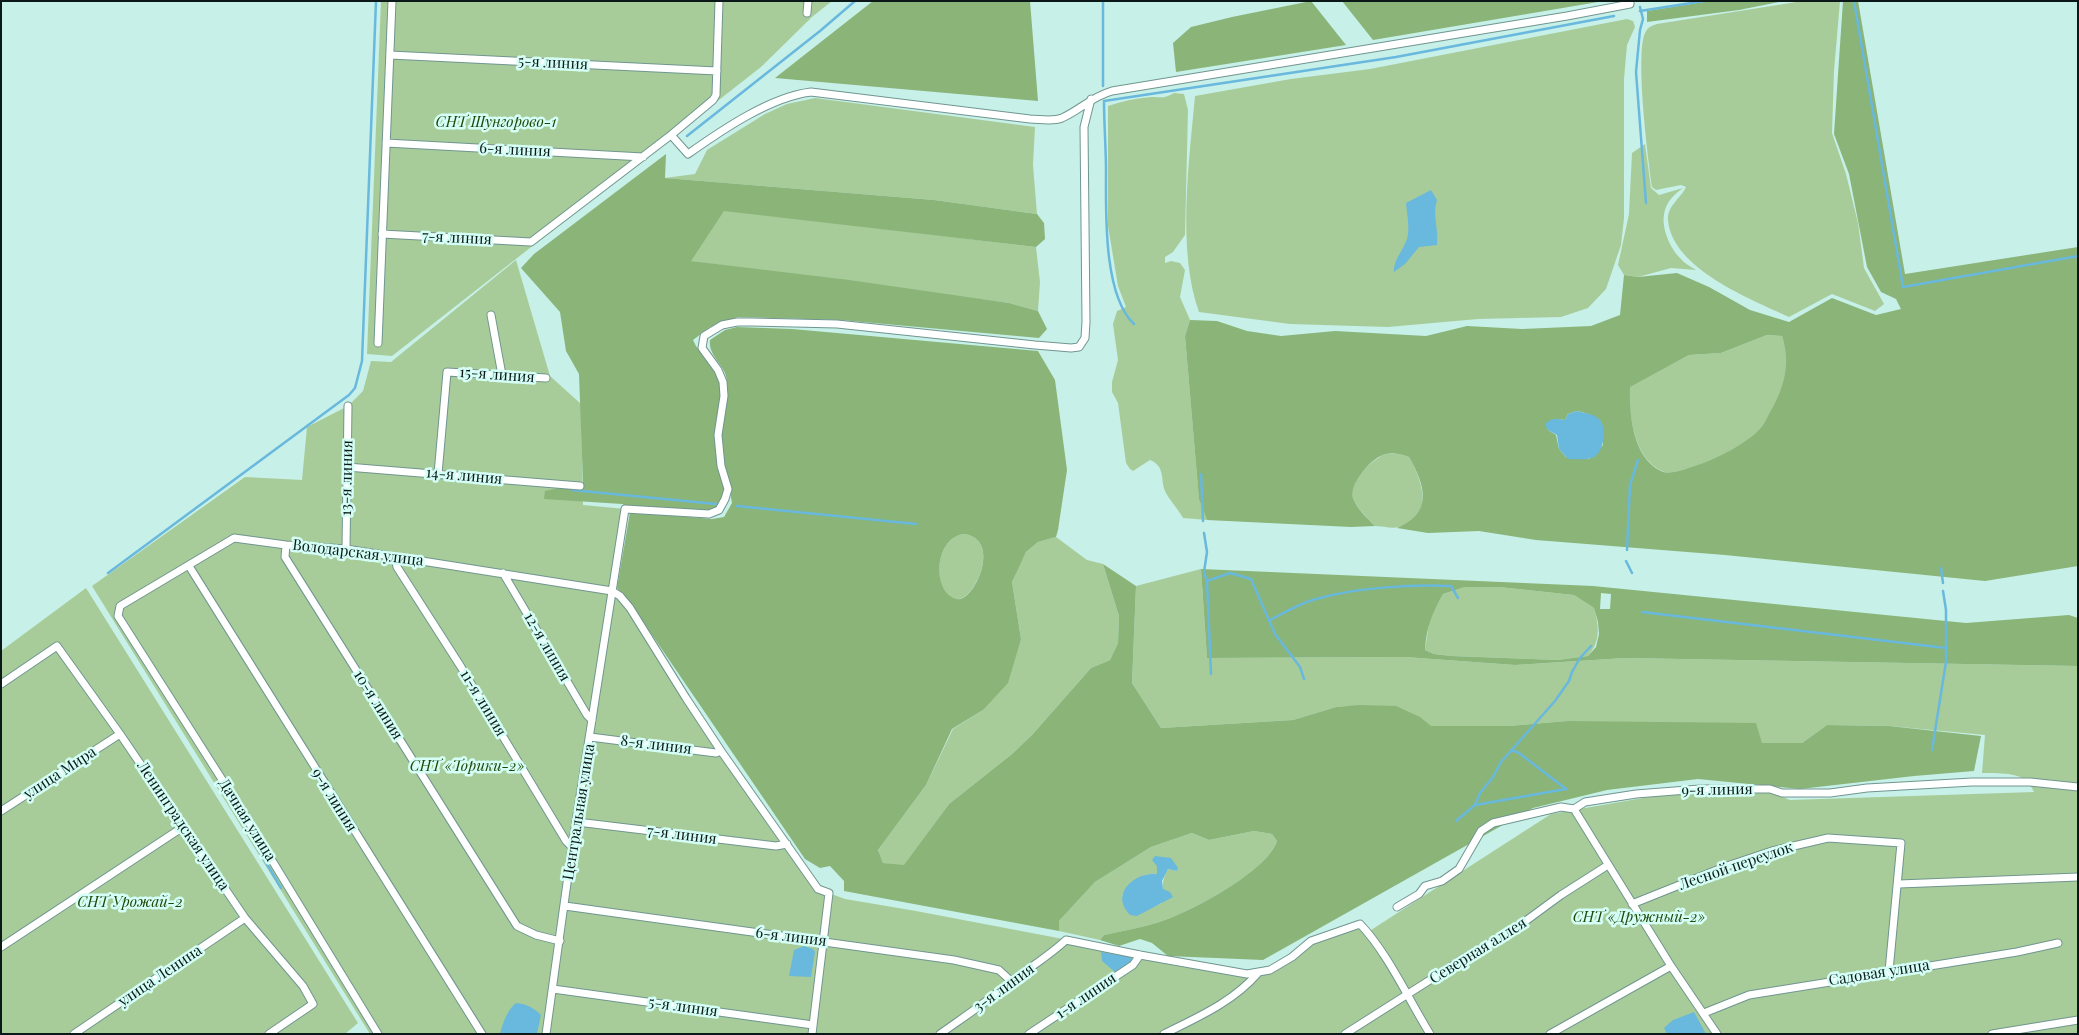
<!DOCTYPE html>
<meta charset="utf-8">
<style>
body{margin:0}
#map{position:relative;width:2079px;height:1035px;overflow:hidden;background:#c7f0e9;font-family:"Playfair Display",serif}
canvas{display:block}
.frame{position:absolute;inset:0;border:2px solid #0a1917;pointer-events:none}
</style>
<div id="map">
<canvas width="2079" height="1035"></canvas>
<div class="frame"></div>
</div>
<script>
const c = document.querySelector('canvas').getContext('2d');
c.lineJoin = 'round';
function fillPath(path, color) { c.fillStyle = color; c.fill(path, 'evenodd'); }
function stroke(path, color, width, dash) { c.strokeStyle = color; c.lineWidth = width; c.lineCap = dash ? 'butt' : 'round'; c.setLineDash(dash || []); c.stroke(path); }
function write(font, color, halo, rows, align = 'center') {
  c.font = font + ' "Playfair Display",serif'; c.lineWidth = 5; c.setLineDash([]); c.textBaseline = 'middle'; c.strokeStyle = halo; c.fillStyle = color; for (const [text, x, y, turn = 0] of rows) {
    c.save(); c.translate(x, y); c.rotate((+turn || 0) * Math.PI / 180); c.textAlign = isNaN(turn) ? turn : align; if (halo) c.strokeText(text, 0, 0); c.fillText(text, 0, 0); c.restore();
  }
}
fillPath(new Path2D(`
 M381,1H832L812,17L761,67L392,356L367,354Z
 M1803,1H1840L1834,71L1832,133L1846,174L1858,223L1864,268L1884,304L1875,311L1832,294L1789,317C1751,299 1672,269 1668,220C1667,206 1681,198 1686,187L1681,185L1656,190L1652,187C1648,159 1635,55 1645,33C1648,27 1651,26 1657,24Z
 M1627,19L1633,21L1635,27L1627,45L1624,79V218L1621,245L1606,289L1588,308L1561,317L1478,319L1388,327L1290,324L1199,312C1177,250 1189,162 1195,96L1291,79L1370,69Z
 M1174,93L1184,94L1188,110L1185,235L1173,252L1165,257V263L1171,261L1180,263L1185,270L1180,297L1190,320L1185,336L1199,498L1207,520L1183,518C1178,509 1168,498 1165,491C1160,479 1166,467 1150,460L1133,471L1130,469L1126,463L1118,403L1112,392V382L1118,360L1113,324L1117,311L1126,307L1118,286L1108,226V106C1122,101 1137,98 1151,97C1163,97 1163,99 1174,93Z
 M815,98L1035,127L1033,165L1037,214L934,200L665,178L695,174L707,150L765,114L787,104Z
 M1645,144L1651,188L1659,195L1683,188C1675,194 1668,200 1665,210C1660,225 1669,247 1680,258C1684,263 1690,266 1696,270L1671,268L1638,277L1624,275L1618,265L1629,214L1632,153Z
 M724,210L1036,247L1040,282L1038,311L1009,303L690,261Z
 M516,260L550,376L581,404L583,505L625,509L612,591L620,596L686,698L818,889L845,899L916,911L1247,974L1270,970L1311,941L1360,924L1368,932L1551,814L1660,795L1695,793L1768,791L1790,800L2034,792C2025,770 2002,774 1982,773L1985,735L1889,726L1827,725L1802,743H1761L1567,721L1509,726H1430L1348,706L1336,707L1293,720L1161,728L1132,683L1136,586L1201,569L1207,658L1405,657L1515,665L1625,658L2078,666V1034H370L92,586L245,477L302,480L307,427L348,406L363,391L371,361L391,362Z
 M1767,335L1782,336C1786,346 1788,356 1787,366C1786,384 1773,416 1761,429C1746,445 1712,461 1691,467C1683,470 1669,475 1662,471C1633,458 1629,414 1629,387L1689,355L1721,353Z
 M1398,453L1409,457C1422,480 1436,518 1399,527C1392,529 1382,526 1375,526C1367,517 1357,509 1353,498C1347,482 1370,462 1383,455C1387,453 1393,454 1398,453Z
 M964,534C1003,539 974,603 956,599C932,594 933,538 964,534Z
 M1056,537L1087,560L1103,564L1119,616L1118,643L1110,660L1091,668L1032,735L1012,754L949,804L904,866L883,863L878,850L926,785L953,729L983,710L1021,639L1012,582L1018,568L1026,552L1038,542Z
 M1465,587H1499L1574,595L1594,608C1599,626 1601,641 1588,656L1558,660L1451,656L1434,654L1425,650L1430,616L1443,594Z
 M86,588L358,1023L345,1034H1V651Z
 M1254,831L1272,834L1277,841C1268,871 1186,915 1156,923C1139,928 1121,931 1104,935L1100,940L1059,931V921L1095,882L1151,847L1192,833L1209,840ZM1157,866L1178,868L1177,871L1168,869C1161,880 1163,890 1162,903L1151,908L1122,896C1129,883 1142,872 1157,874Z`), '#a8cc99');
fillPath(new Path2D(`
 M873,1H1030L1038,101L775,78Z
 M1311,1L1346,45L1176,72L1173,43L1191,27L1232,17Z
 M1342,1H1604L1373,40Z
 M1710,1H1784L1739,10L1647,22V11Z
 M1843,1H1858L1905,274L2078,247V566L1985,581L1725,555L1536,540L1479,531L1428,533L1397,528C1434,513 1425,485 1409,457C1401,454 1395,452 1386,454C1373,456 1348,484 1353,498C1357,509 1367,518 1375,526L1351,527L1207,520L1199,499L1185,336L1190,320L1217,321L1247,331L1281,336L1335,331L1426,336L1467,326L1522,329L1591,326L1620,315L1624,275L1638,277L1677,273L1709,287L1750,310L1789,322L1832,298L1876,315L1901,309L1896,299L1881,292L1867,267L1849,174L1834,134ZM1767,335L1782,336C1792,365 1783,391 1768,416C1766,420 1764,425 1760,429C1745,445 1712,461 1691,467C1683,470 1669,475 1661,471C1633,458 1629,415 1630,387L1689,355L1721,353ZM1577,411C1601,416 1602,423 1603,445L1589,459L1566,457L1559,449L1556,435L1548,430L1546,425L1557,419L1565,420L1568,414Z
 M666,154L665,178L934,200L1037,214L1044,223L1045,239L1036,247L724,211L691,261L849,280L1009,303L1038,311L1047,329L1039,338L841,320L738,317L710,327L693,340L696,346L716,371L721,382L722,396L718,420L726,489L717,509L709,512L632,508L622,504L544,499L545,491L583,483L579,374L566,351L560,312L521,268L534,254Z
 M737,327L792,329L1038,351L1055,380L1067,470L1058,530L1056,537L1038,542L1026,552L1012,582L1021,639L1008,683L983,710L952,729L926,785L878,850L883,863L904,865L949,804L1012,754L1032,735L1091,668L1110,660L1118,643L1119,616L1103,564L1136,586L1132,683L1161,728L1293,720L1336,707L1359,705L1396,706L1420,717L1431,726H1509L1567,721L1756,723L1762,743H1802L1827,725L1889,726L1981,736L1974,771L1914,776L1800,789L1698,779L1607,790L1533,808L1263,960L1168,956L1152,943L1140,939L1119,946L1100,940L1104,935C1121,931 1139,928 1156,923C1186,915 1268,871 1277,841L1272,834L1254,831L1209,840L1192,833L1151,847L1095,882L1059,921V931L844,891V881L830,866L820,868L805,859L633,607L617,588L630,512L712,519L724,517L732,503C729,480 720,458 720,435C721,417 729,399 727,381C726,365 708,357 710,340L725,330ZM964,534C1003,539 974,603 957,599C932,594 933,538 964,534Z
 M1201,569L1593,586L1966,623L2069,615L2078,618V666L1625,658L1515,665L1405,657L1207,658ZM1465,587H1499L1574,595L1594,608L1598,622L1599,634L1596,647L1588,656L1558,660L1451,656L1434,654L1425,650C1426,628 1432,613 1443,594ZM1601,593L1611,594L1610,609H1600Z`), '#8ab478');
fillPath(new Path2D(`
 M1431,190L1437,200C1432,215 1439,229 1437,245L1419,247L1405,264L1394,272C1393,260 1403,251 1407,239C1410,228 1407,215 1406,203Z
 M1577,411C1584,413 1595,414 1600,420C1607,429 1604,454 1592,458C1586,460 1574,459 1568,459L1559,449L1557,435L1548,430L1545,425C1550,417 1557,419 1565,420L1568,414Z
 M1155,856L1171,858L1178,868L1177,871L1168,869L1162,881L1163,889L1170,892L1173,897L1137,916L1130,915C1109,894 1135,872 1157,874V866L1152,860Z
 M804,946L813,949L815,952L811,977L789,976L794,950Z
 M1101,952L1130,957L1133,960L1115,972L1102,961Z
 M516,1003C527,1004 534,1008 541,1015L537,1034H500C503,1023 507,1010 516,1003Z
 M1694,1012L1706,1034H1667L1664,1028L1673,1020Z`), '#69b8dd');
stroke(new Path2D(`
 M1854,1L1903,287L2078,256
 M1640,7L1643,19L1640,30L1636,72L1646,203
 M1640,11L1704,1
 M1103,86V1
 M1104,101L1396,57L1614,16
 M1104,101C1104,125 1106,148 1106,171C1106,211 1103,295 1134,324
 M687,136L820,31L855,1
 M1201,474L1203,521
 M572,490L716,504
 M737,506L916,524
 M1204,533L1207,552L1204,572L1207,581L1211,674
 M1627,550L1630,485L1638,460
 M1626,561L1632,573
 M1941,568L1943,583
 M108,573L349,395L355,388L362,361L376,1
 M1207,581L1230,573L1251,579L1275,634L1300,667L1304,679
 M1642,612L1946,648
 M1270,620C1284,613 1300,603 1316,599C1354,588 1412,584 1451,586L1458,598
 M1932,750L1946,662V610L1943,591
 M1475,805L1566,789L1519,753L1511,750
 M1456,821L1475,805L1480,793L1493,777L1501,762L1555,701L1569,681L1572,672L1580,658L1591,646
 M255,844L281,888`), '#69b8dd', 2.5);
const street = new Path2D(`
 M807,13L808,1
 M390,55L717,71
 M671,135L688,154C722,130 770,97 811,92L1030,119C1040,119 1052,122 1062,118C1080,110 1091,97 1112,91L1567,16L1630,4V1
 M386,143L643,157
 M382,234L531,242L671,135L713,100L716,95L719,1
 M491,315L502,375
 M378,343L392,1
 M347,467L580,486
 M438,474L447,372L546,378
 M286,545L285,557L517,926L536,935L560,941
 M346,549L348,406
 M395,557L397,567L461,667L566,841L572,847
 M189,566L482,1034
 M503,573L587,715L592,720
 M1,684L57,646L120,734L245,918L303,986L313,1004L269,1034
 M590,737L716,753L721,751
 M1574,809L1671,966L1717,1034
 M1,811L120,734
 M577,822L776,846L787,844
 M1899,884L2078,877
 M1632,904L1727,866L1772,851L1828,838L1901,843L1889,971
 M565,906L954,960L999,970L1012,982
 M1397,907L1419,894L1425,886L1442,881L1459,869L1481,831L1493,823L1561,807L1574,809L1585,802L1636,794L1700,789H1770L1782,793H1830L1867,788L1972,782H2030L2078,787
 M1,947L183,827
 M553,989L813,1025
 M1704,1013L1749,995L2017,952L2058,943
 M74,1034L245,918
 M378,1034L237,803L118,616L120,606L234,538L286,545L346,549L612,591L620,596L630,608L686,698L721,751L818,889L829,893L812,1034
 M546,1034L572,847L625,509L709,514L719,510L725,499L728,489L721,466L718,435L724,396L723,382L718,370L702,348L704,336L722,325L737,322H752L837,324L1035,345L1071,348L1079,347L1085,338L1086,322L1084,127L1091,99
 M940,1034C964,1017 988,1001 1011,982C1030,967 1049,956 1066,940L1140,955L1247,974L1270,970L1292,957L1311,941L1360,924C1387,952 1409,1000 1430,1034
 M1029,1034L1133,965L1140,955
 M1164,1034C1198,1017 1233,1002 1258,973
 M1345,1034L1463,959L1512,931L1561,895L1608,865
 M1550,1034L1671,966
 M1992,1034L2078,1020`);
stroke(street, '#709690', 9);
stroke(street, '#fff', 7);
write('15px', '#0a1917', '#d4fef6', [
 ["5-я линия",553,63,3],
 ["6-я линия",515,150,3],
 ["7-я линия",457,238,3],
 ["15-я линия",497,375,4],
 ["14-я линия",464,476,5],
 ["13-я линия",347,478,-89],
 ["Володарская улица",358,553,7],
 ["12-я линия",547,647,60],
 ["11-я линия",483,703,59],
 ["10-я линия",378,705,58],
 ["8-я линия",656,745,7],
 ["улица Мира",60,773,-33],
 ["9-я линия",1717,790,-1],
 ["9-я линия",334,800,58],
 ["Центральная улица",579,812,-81],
 ["Дачная улица",247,820,58],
 ["Ленинградская улица",183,826,56],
 ["7-я линия",682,835,7],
 ["Лесной переулок",1736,866,-19],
 ["6-я линия",791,937,7],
 ["Северная аллея",1478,951,-32],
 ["Садовая улица",1879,973,-9],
 ["улица Ленина",160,976,-34],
 ["3-я линия",1004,988,-36],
 ["1-я линия",1086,996,-34],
 ["5-я линия",683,1007,8]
]);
write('italic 15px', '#204708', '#d4fef6', [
 ["СНТ Шунгорово-1",496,122],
 ["СНТ «Торики-2»",467,766],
 ["СНТ Урожай-2",130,902],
 ["СНТ «Дружный-2»",1639,917]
]);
</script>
